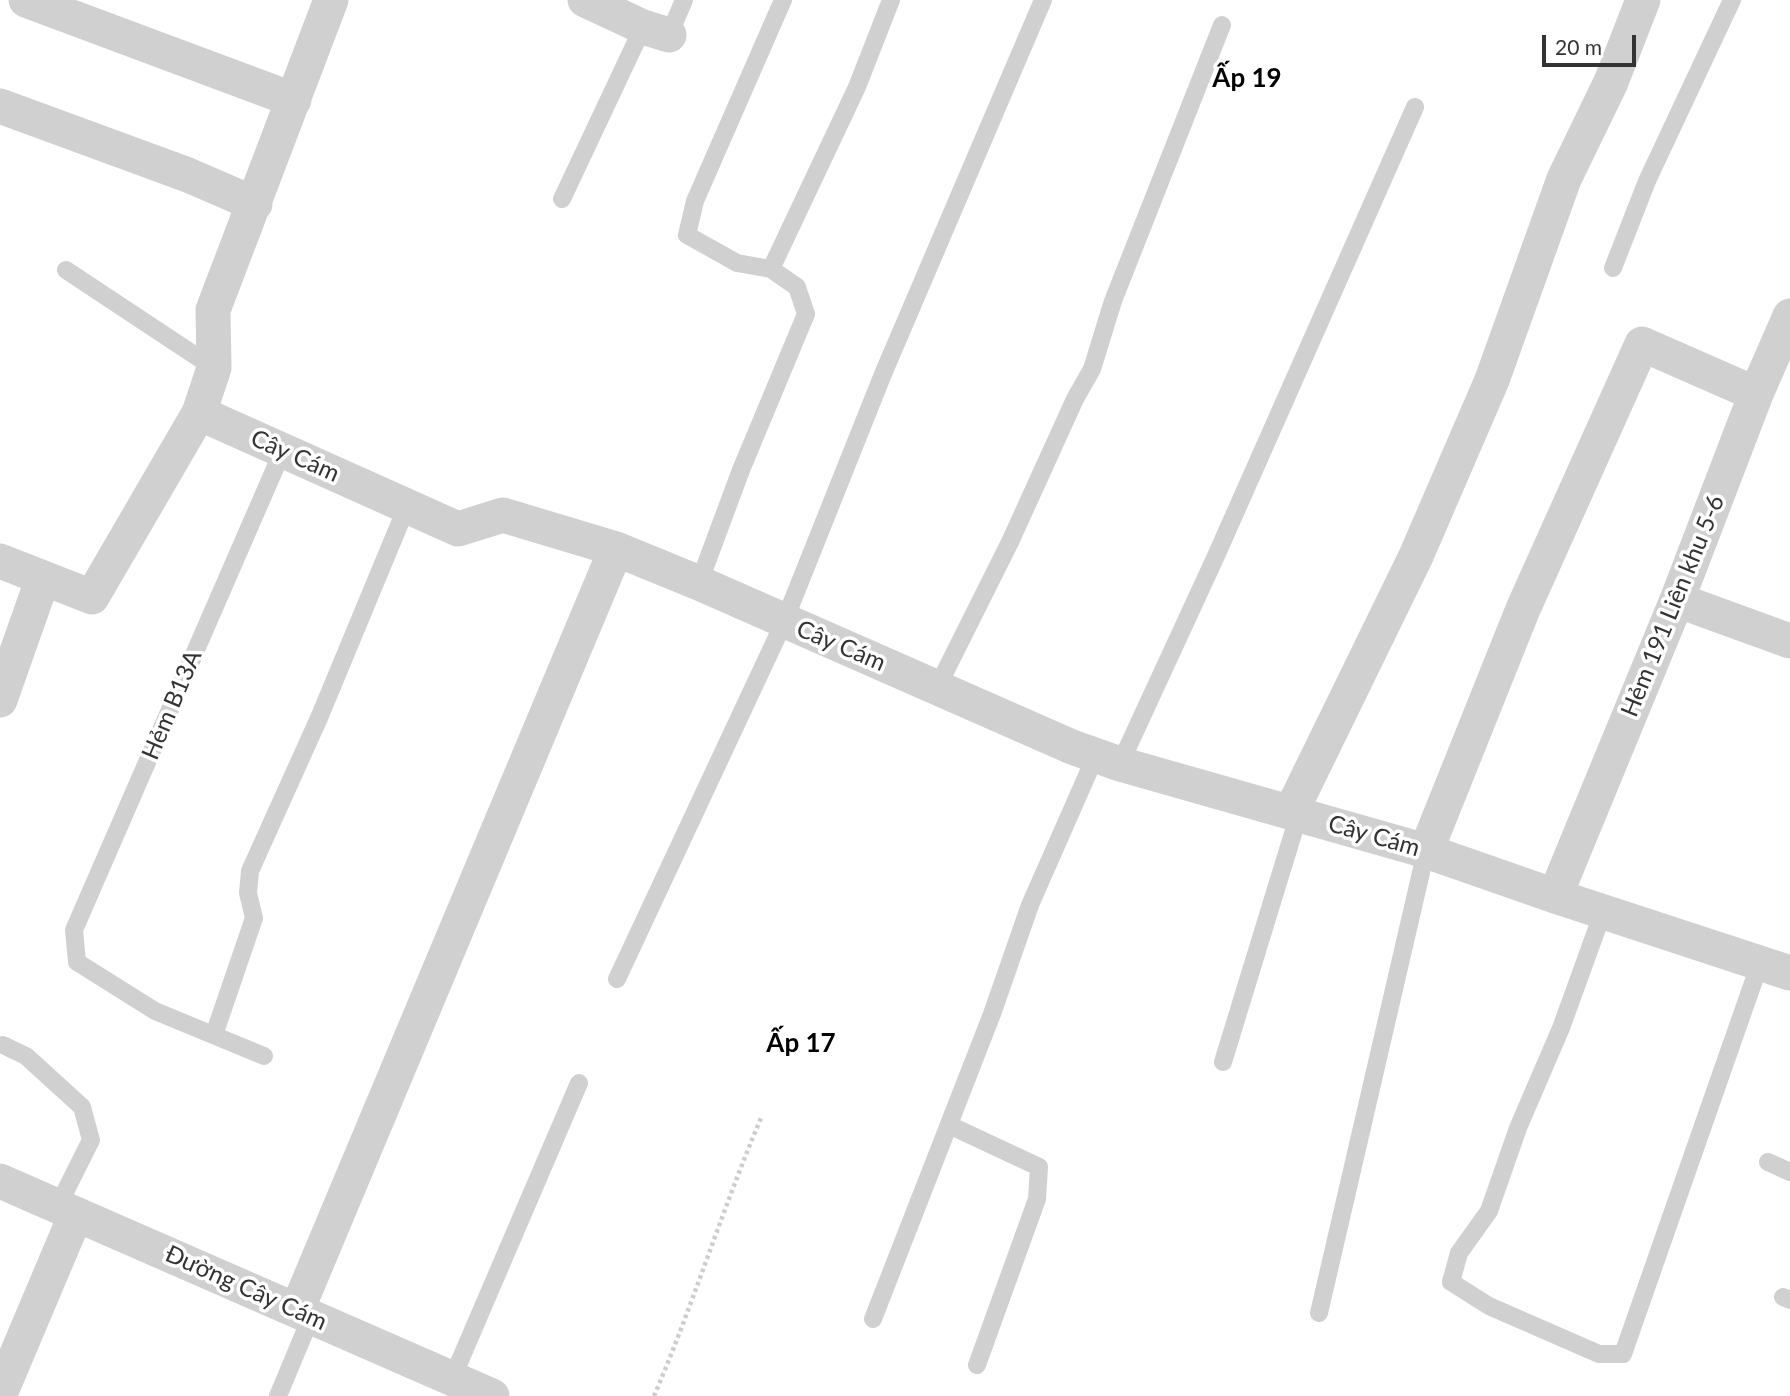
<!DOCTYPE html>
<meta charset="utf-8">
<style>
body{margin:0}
#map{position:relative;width:1790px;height:1396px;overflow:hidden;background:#fff;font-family:Lato,sans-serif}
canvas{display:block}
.scale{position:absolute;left:1542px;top:35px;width:94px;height:32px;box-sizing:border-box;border:4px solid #333;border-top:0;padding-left:9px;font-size:21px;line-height:24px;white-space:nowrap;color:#333;-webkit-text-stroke:5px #fff;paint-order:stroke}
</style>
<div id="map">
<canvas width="1790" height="1396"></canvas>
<div class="scale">20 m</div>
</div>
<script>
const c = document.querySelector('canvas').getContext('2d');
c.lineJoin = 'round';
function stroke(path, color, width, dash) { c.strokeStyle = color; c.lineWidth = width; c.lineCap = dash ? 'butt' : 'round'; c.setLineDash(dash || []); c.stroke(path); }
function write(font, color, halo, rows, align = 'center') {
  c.font = font + ' Lato,sans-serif'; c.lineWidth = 7; c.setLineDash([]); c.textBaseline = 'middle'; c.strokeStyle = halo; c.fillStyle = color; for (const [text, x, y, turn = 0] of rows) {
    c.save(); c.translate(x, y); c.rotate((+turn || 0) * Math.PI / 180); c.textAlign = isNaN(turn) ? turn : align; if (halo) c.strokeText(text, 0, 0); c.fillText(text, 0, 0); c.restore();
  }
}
stroke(new Path2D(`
 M654,1396C693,1305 722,1210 761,1118`), '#cdcdcd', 4.5, [3.5, 3.5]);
stroke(new Path2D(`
 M669,35L684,0
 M562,199L643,27
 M1613,268L1647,181L1732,0
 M771,269L737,263L687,235L695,201L783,0
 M66,270L214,368
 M699,583L741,470L806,314L797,287L771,269L857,87L891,0
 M937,688L1010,542L1075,399L1092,369L1113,301L1222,25
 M1120,764L1216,556L1415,107
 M1603,912L1561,1028L1518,1128L1489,1211L1459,1253L1451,1282L1489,1306L1599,1354H1623L1760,963
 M617,979L784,622L883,374L1043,0
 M214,1035L254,918L248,893L250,871L319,718L407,506
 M3,1045L26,1056L82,1107L91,1140L58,1206
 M264,1056L155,1011L77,962L74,930L283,450
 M1223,1062L1299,814
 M949,1125L1039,1167L1037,1199L977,1365
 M1768,1162L1790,1172
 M1783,1297L1790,1300
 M1319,1313L1426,851
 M873,1319L992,1014L1030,905L1096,755
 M452,1379L579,1083
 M278,1396L311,1317`), '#d0d0d0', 18);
stroke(new Path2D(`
 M26,0L294,100
 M585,0L643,27L669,35
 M0,106L188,175L255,204
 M199,413L214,368L213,310L331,0
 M0,561L92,597L199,413L458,529L503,515L616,549L699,583L1072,747L1120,764L1426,851L1555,896L1790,973
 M1677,600L1790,641
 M0,700L43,578
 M1291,812L1416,556L1492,380L1564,179L1611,82L1643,0
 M1426,851L1523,609L1642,344L1756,394
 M1555,896L1677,600L1756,394L1790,316
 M0,1181L492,1396
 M297,1310L616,549
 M0,1394L76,1214`), '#d0d0d0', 35);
write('24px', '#333', '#fff', [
 ["Cây Cám",295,456,24],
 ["Hẻm 191 Liên khu 5-6",1673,606,-68],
 ["Cây Cám",841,646,23],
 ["Hẻm B13A",172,705,-67],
 ["Cây Cám",1374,836,16],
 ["Đường Cây Cám",246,1288,24]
]);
write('bold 26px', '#000', '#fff', [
 ["Ấp 19",1247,79],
 ["Ấp 17",801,1044]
]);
</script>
